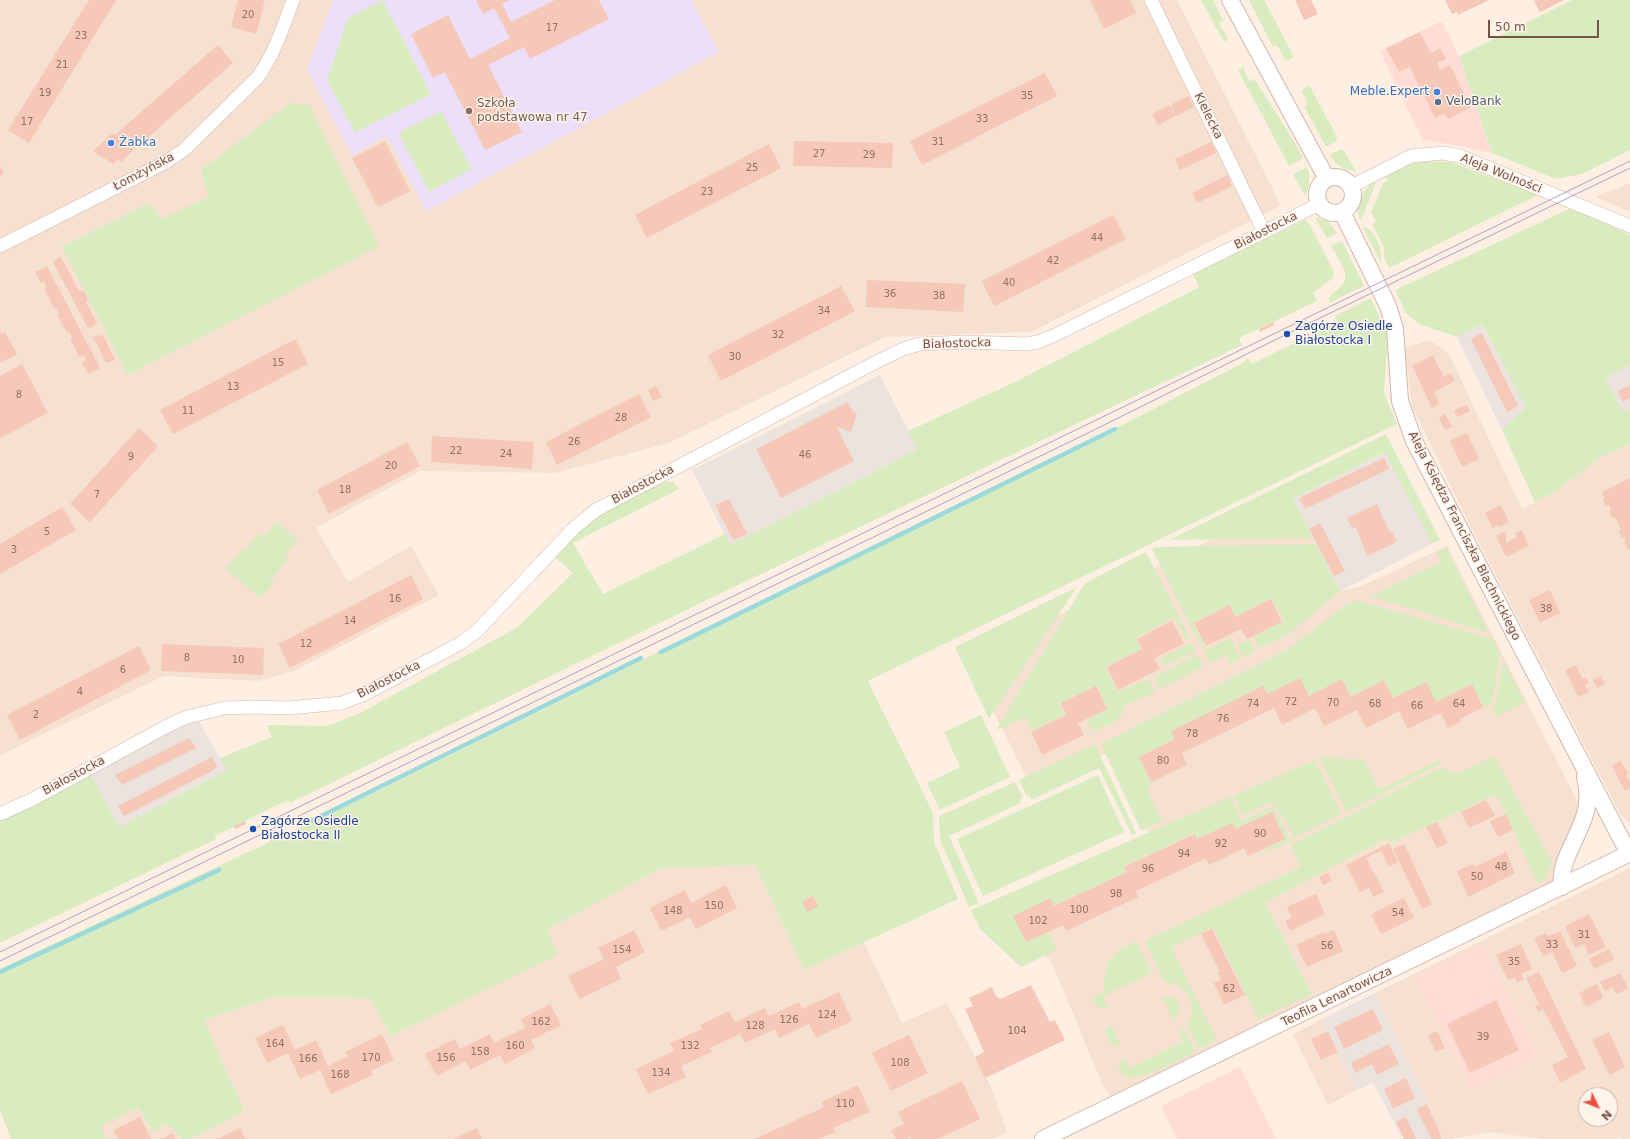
<!DOCTYPE html>
<meta charset="utf-8">
<style>
body{margin:0}
#map{position:relative;width:1630px;height:1139px;overflow:hidden;background:#feefe2;font-family:"DejaVu Sans",sans-serif}
canvas{display:block}
.north{position:absolute;left:1578px;top:1087px;width:40px;height:40px;box-sizing:border-box;background:#fff4ea;border:1px solid #c9b3a9;border-radius:50%;rotate:133deg;font-size:11px;font-weight:700;line-height:16px;text-align:center;color:#775247}
.north::after{content:'';display:block;margin:auto;width:14px;height:18px;background:#ef4f40;clip-path:polygon(50% 0,100% 100%,50% 72%,0 100%)}
.scale{position:absolute;left:1488px;top:20px;width:111px;height:18px;box-sizing:border-box;border:2px solid #775247;border-top:0;padding-left:5px;font-size:12px;line-height:14px;white-space:nowrap;color:#775247;-webkit-text-stroke:3px #fff4ea;paint-order:stroke}
</style>
<div id="map">
<canvas width="1630" height="1139"></canvas>
<div class="north">N</div>
<div class="scale">50 m</div>
</div>
<script>
const c = document.querySelector('canvas').getContext('2d');
c.lineJoin = 'round';
function fillPath(path, color) { c.fillStyle = color; c.fill(path, 'evenodd'); }
function stroke(path, color, width, dash) { c.strokeStyle = color; c.lineWidth = width; c.lineCap = dash ? 'butt' : 'round'; c.setLineDash(dash || []); c.stroke(path); }
function write(font, color, halo, rows, align = 'center') {
  c.font = font + ' "DejaVu Sans",sans-serif'; c.lineWidth = 3; c.setLineDash([]); c.textBaseline = 'middle'; c.strokeStyle = halo; c.fillStyle = color; for (const [text, x, y, turn = 0] of rows) {
    c.save(); c.translate(x, y); c.rotate((+turn || 0) * Math.PI / 180); c.textAlign = isNaN(turn) ? turn : align; if (halo) c.strokeText(text, 0, 0); c.fillText(text, 0, 0); c.restore();
  }
}
fillPath(new Path2D(`
 M0,0H1177L1271,185L1280,206L1031,332L885,337L669,443L555,473L420,471L316,528L348,582L411,546L439,595L292,672L258,681L164,676L15,748L0,756Z
 M1630,183V212L1596,197Z
 M1430,340L1449,354L1522,509L1556,491L1601,457L1630,444V824L1621,815L1472,530L1412,406L1405,348Z
 M1293,499L1340,591L1362,586L1447,546L1582,810L1552,885L1112,1100L1102,1083L1050,959L985,926L1151,838L1112,751L1031,787L968,660Z
 M755,865L804,970L864,943L902,1023L947,1003L992,1089L1007,1133L993,1139H191L244,1111L204,1020L274,997L370,998L391,1036L556,955L547,929L661,868Z
 M1630,868V1139H1622L1621,1137L1616,1139H1543L1488,1132L1453,1139H1444L1375,993ZM1586,1095H1610V1119H1586Z
 M1322,1019L1357,1090L1328,1105L1293,1035Z
 M138,1107L153,1132L167,1123L182,1139H106L101,1126Z`), '#f6e0d0');
fillPath(new Path2D(`
 M1442,21L1459,56L1492,153L1422,139L1380,51Z
 M1483,944L1539,1057L1470,1090L1414,978Z
 M1240,1067L1276,1139H1177L1161,1106Z`), '#ffdcd5');
fillPath(new Path2D(`
 M1482,324L1526,407L1502,430L1457,337Z
 M1630,365V409L1623,412L1605,378Z
 M880,375L918,450L730,545L692,470Z
 M1386,452L1432,544L1340,591L1293,499Z
 M197,718L227,770L119,827L91,775Z
 M1375,993L1444,1139H1403L1373,1083L1357,1090L1322,1019Z`), '#ece3de');
fillPath(new Path2D(`
 M333,0H691L719,52L426,211L387,136L352,155L307,70Z`), '#eddffa');
fillPath(new Path2D(`
 M383,0L431,94L355,133L327,80L348,18Z
 M1201,0H1213L1224,21L1219,23L1228,39L1224,42Z
 M1249,0H1264L1294,57L1286,61L1277,45L1273,47Z
 M1572,0H1630V150L1582,174L1556,179L1492,153L1459,56Z
 M1243,67L1250,82L1255,79C1270,106 1289,130 1303,158L1289,166L1238,70Z
 M1310,86L1337,137L1336,141L1326,147L1304,106L1308,104L1301,90Z
 M290,103L309,105L379,246L128,375L62,247L149,203L161,219L209,197L201,170Z
 M441,111L472,169L429,192L398,133Z
 M1341,149L1344,151L1356,171C1344,170 1335,165 1330,155Z
 M1420,161L1451,162L1538,195L1389,268L1384,257V247L1372,224L1376,222L1371,212L1383,183L1388,181L1386,176L1411,164Z
 M1307,167C1311,176 1310,187 1305,196L1293,174Z
 M1375,181V185L1362,218L1360,220C1354,204 1362,190 1375,181Z
 M1571,208L1630,235V365L1605,378L1623,412L1630,409V444L1601,457L1556,491L1535,502L1502,430L1526,407L1482,324L1457,337L1419,324L1406,313L1395,290Z
 M1315,217L1328,221L1337,233L1327,238Z
 M1305,220L1310,225L1334,272L1333,278L1313,293L1317,301L1239,338L1242,345L713,597L290,803L288,800L215,836L216,839L0,943V821L91,775L119,827L227,770L220,758L272,737L267,725L328,726L360,713L518,627L573,573L555,557L575,533L595,516L663,482H673L679,489L573,543L603,594L725,534L730,545L917,450L908,431L1017,381L1199,287L1193,274Z
 M1365,227C1372,230 1379,241 1380,249C1381,255 1380,258 1382,265L1363,228Z
 M1342,241L1364,286L1329,303V297C1333,292 1339,289 1343,284C1351,273 1336,256 1331,246Z
 M1371,298L1388,336L1384,393L1397,424L868,681L933,813L934,842L958,899L804,970L755,865L661,868L548,929L557,955L391,1036L370,998L274,997L204,1020L244,1111L191,1139H182L167,1123L153,1132L138,1107L101,1126L106,1139H11L0,1110V969L384,788L656,653L1118,427L1243,363L1248,358L1252,364L1329,326L1338,322L1335,316Z
 M1386,434L1440,540L1432,544L1385,452L1293,499L1313,538L1169,540Z
 M276,522L298,540L285,556L288,559L270,581L273,583L261,598L226,569L243,549L245,551L259,534L263,537Z
 M1316,544L1340,591L1286,636L1259,648L1254,637L1284,621L1271,598L1236,616L1230,605L1193,622L1204,646L1202,648L1152,549L1155,547Z
 M1446,548L1489,633L1370,596L1441,562L1437,552Z
 M1146,552L1190,638L1186,640L1175,617L1136,638L1141,649L1105,667L1118,692L1149,679L1155,692L1126,705L1118,720L1094,732L1086,720L1108,709L1097,685L1059,703L1065,714L1032,731L1025,717L996,730L1085,583Z
 M1077,587L989,719L955,647Z
 M1358,601L1493,639L1500,654L1492,703L1484,708L1472,684L1436,702L1426,682L1393,698L1384,680L1351,697L1342,679L1309,696L1300,678L1267,694L1263,686L1171,731L1175,739L1139,757L1151,783L1148,792L1162,821L1141,831L1101,744L1287,650L1350,602Z
 M1230,638L1241,658L1231,664L1226,655L1210,663L1204,651Z
 M1249,639L1255,651L1244,657L1238,645Z
 M1191,643L1196,651L1165,666L1161,658Z
 M1196,655L1203,667L1160,689L1154,677Z
 M1503,660L1525,702L1497,717L1492,708L1495,706Z
 M981,715L1010,777L940,810L927,783L960,767L944,732Z
 M1095,744L1136,833L1132,835L1099,768L1031,800L1029,796H1027L1019,780Z
 M1494,756L1552,862L1545,879L1538,884L1496,794L1391,843L1387,838L1265,903L1312,994L1258,1019L1213,927L1171,947L1217,1040L1199,1049L1187,1025C1189,1021 1191,1017 1192,1013C1194,996 1180,982 1164,982L1145,941L1301,867L1291,845L1441,768L1457,774Z
 M1319,757L1364,760L1379,790L1439,760L1441,764L1346,812Z
 M1315,760L1341,814L1294,838L1285,820L1271,802L1242,816L1233,796Z
 M1098,775L1124,832L983,896L957,839Z
 M1015,782L1023,798L1019,800L1021,803L949,836L979,903L969,907L940,839L939,816Z
 M1230,797L1241,821L1270,807L1281,821L1290,841L1267,852L1265,849L1285,839L1272,812L1235,829L1232,823L1197,839L1195,833L1124,866L1126,872L1054,905L1051,899L1013,916L1026,942L1049,932L1057,950L1021,967L980,929L971,910Z
 M1136,941L1151,973L1103,996L1108,1007C1101,1010 1096,1006 1093,1000L1097,995L1104,992C1104,962 1109,955 1136,941Z
 M1168,996C1179,999 1184,1013 1173,1020L1163,998Z
 M1111,1024L1121,1045L1118,1047L1110,1043L1106,1033V1029Z
 M1184,1028L1195,1052C1182,1058 1145,1079 1131,1078C1125,1077 1122,1074 1118,1069L1120,1062L1124,1059L1129,1068L1183,1042L1179,1033Z`), '#d8ecc0');
stroke(new Path2D(`
 M661,652L1115,429
 M313,820L641,658
 M0,972L219,870`), '#9bd9db', 4.5);
fillPath(new Path2D(`
 M89,0H116L29,143L8,130Z
 M238,0H265L256,34L231,27Z
 M476,0H510L502,4L511,22L555,0H599L609,19L530,59L524,47L488,65L522,132L485,150L445,72L433,78L411,34L448,15L470,59L510,38L494,8L483,14Z
 M1090,0H1130L1136,13L1104,29Z
 M1295,0H1311L1318,14L1304,20Z
 M1445,0H1489L1458,15L1457,12L1452,14Z
 M1535,0H1564L1540,12L1534,1Z
 M1420,32L1431,53L1440,48L1446,59L1437,63L1440,70L1450,65L1471,107L1448,119L1445,113L1435,118L1410,67L1399,72L1386,48Z
 M218,45L233,63L130,153L121,162L118,159L113,164L93,151L113,133L115,135Z
 M1045,73L1057,96L922,165L910,141Z
 M1188,96L1194,107L1176,116L1171,105Z
 M1170,105L1175,116L1158,125L1152,114Z
 M385,141L410,191L378,207L352,158Z
 M794,141L893,143L892,168L793,166Z
 M1211,142L1216,153L1180,170L1175,159Z
 M769,144L781,168L647,238L635,215Z
 M0,166L4,173L0,176Z
 M1227,175L1232,186L1197,203L1192,193Z
 M1113,215L1126,239L994,306L982,281Z
 M60,257H61L79,291H84L88,299L86,303L97,323L92,327L88,328L53,262Z
 M47,266L100,368L88,374L82,362L86,360L83,355L79,357L70,339L72,338L69,332L67,333L57,314L59,313L56,307L54,308L44,289L47,288L44,281L41,283L35,272Z
 M867,280L965,284L963,312L866,307Z
 M841,286L855,311L721,381L708,355Z
 M1273,322L1274,325L1260,332L1259,329Z
 M0,330L2,334L5,332L17,354L0,363Z
 M1309,333L1310,336L1300,340L1299,338Z
 M1482,333L1518,406L1507,412L1471,339Z
 M103,335L115,360L106,363L93,337Z
 M295,339L308,364L173,434L160,410Z
 M1433,355L1444,377L1451,373L1455,381L1434,392L1439,404L1432,408L1412,366Z
 M22,364L48,413L0,438V376Z
 M1630,385V398L1623,402L1618,391Z
 M656,386L662,397L653,401L648,390Z
 M639,394L651,417L557,465L546,442Z
 M848,402L853,412L857,413L851,432L837,427L854,461L781,498L756,449Z
 M1467,405L1470,411L1457,417L1454,410Z
 M1445,414L1452,427L1445,430L1439,418Z
 M139,428L158,446L90,522L70,504Z
 M1467,433L1479,459L1462,467L1450,441Z
 M432,436L534,442L532,469L431,462Z
 M407,442L420,466L329,514L317,490Z
 M1384,458L1389,469L1305,509L1299,498Z
 M1630,478V549L1628,550L1624,542L1626,541L1624,537L1622,538L1618,531L1621,530L1618,523L1615,517L1612,518L1609,511L1611,510L1609,505L1606,506L1603,499L1605,498L1602,492Z
 M729,499L747,534L733,540L715,505Z
 M1377,504L1390,533L1392,531L1397,542L1367,556L1356,527L1353,529L1347,518Z
 M1501,505L1509,522L1499,527L1498,525L1493,528L1485,513Z
 M62,507L76,530L0,574V544Z
 M1320,523L1345,571L1334,576L1309,529Z
 M1522,530L1529,546L1506,557L1496,536L1506,531V543L1517,537L1515,533Z
 M411,575L423,599L290,668L278,644Z
 M1550,590L1560,613L1540,623L1529,600Z
 M1271,599L1282,622L1247,639L1241,629L1206,646L1194,623L1230,605L1235,617Z
 M1172,621L1184,644L1154,658L1160,669L1118,690L1107,667L1142,649L1137,639Z
 M162,644L264,648L263,675L161,671Z
 M139,646L151,670L20,740L7,715Z
 M1576,665L1582,679L1586,677L1589,683L1585,685L1589,692L1578,697L1565,670Z
 M1601,676L1605,684L1597,688L1593,680Z
 M1300,678L1309,696L1342,679L1351,697L1384,680L1393,698L1426,682L1436,702L1472,684L1483,707L1460,719L1461,722L1448,728L1441,713L1408,729L1399,711L1366,728L1357,710L1324,726L1315,708L1282,725L1274,708L1182,753L1187,765L1151,782L1139,757L1175,739L1171,731L1263,686L1267,694Z
 M1096,686L1107,709L1078,723L1084,735L1042,755L1031,732L1066,715L1061,703Z
 M189,738L196,748L122,785L115,775Z
 M212,757L217,766L212,771L124,816L118,806Z
 M1621,761L1628,774L1626,775L1630,783V788L1625,791L1612,766Z
 M1486,800L1495,816L1469,828L1461,812Z
 M1272,812L1285,839L1248,856L1244,848L1209,865L1206,858L1136,891L1138,897L1066,931L1063,925L1026,942L1013,916L1051,898L1054,906L1127,872L1124,867L1195,834L1197,839L1232,823L1235,829Z
 M1506,814L1513,830L1498,837L1490,821Z
 M245,821L246,824L235,829L234,826Z
 M1437,822L1448,843L1437,848L1426,827Z
 M280,834L282,837L270,842L269,839Z
 M1389,843L1398,862L1389,867L1381,851L1366,858L1384,892L1373,897L1369,888L1360,892L1346,865Z
 M1404,844L1432,904L1422,909L1393,849Z
 M1506,852L1515,873L1468,897L1457,871L1473,864L1475,867Z
 M1328,873L1332,881L1323,885L1319,877Z
 M726,885L737,908L696,929L690,917L661,931L650,908L685,890L691,903Z
 M1316,894L1325,914L1290,931L1285,921L1292,918L1287,907Z
 M813,896L818,907L807,912L802,901Z
 M1404,898L1414,918L1381,934L1371,914Z
 M1589,914L1606,947L1589,955L1584,944L1575,948L1565,926Z
 M1212,929L1245,995L1224,1005L1214,983L1221,980L1217,972L1220,971L1201,934Z
 M634,930L645,952L616,967L621,979L580,999L568,976L604,959L598,948Z
 M1334,930L1343,951L1307,967L1296,945L1324,932L1325,934Z
 M1560,931L1577,966L1562,973L1552,952L1543,956L1534,938L1546,933L1548,936Z
 M1521,944L1532,969L1521,974L1524,979L1517,982L1515,977L1508,980L1496,955Z
 M1609,949L1614,959L1594,969L1589,959Z
 M1539,972L1586,1069L1560,1083L1552,1065L1568,1057L1543,1009L1538,1012L1535,1006L1539,1004L1526,978Z
 M1621,973L1628,989L1616,994L1613,987L1605,991L1600,982Z
 M1597,984L1603,998L1586,1007L1579,993Z
 M1031,985L1050,1022L1055,1020L1065,1040L985,1078L975,1057L984,1052L965,1009L973,1006L969,998L992,987L996,996L1000,999Z
 M839,992L852,1021L816,1038L809,1024L779,1038L775,1029L745,1043L740,1034L710,1048L712,1052L681,1066L686,1077L648,1094L636,1069L674,1051L670,1043L702,1029L700,1025L729,1011L735,1022L765,1008L769,1016L799,1002L802,1009Z
 M1496,1000L1519,1050L1470,1073L1447,1024Z
 M550,1004L561,1025L531,1040L535,1048L505,1064L500,1055L470,1070L466,1061L437,1076L425,1054L455,1039L460,1049L490,1034L494,1043L525,1028L521,1019Z
 M1373,1009L1383,1030L1344,1049L1334,1027Z
 M283,1025L295,1050L316,1040L328,1066L348,1056L345,1052L382,1034L394,1060L371,1071L373,1075L331,1094L320,1070L300,1079L288,1053L267,1063L255,1038Z
 M1328,1031L1338,1052L1321,1060L1311,1039Z
 M1437,1031L1445,1048L1436,1052L1428,1035Z
 M1609,1032L1625,1067L1610,1075L1592,1040Z
 M909,1035L928,1073L891,1091L872,1053Z
 M1389,1044L1399,1064L1377,1075L1372,1064L1355,1073L1351,1063Z
 M1406,1078L1415,1098L1393,1109L1384,1089Z
 M962,1081L980,1119L938,1139H911L910,1137L907,1139H896L891,1130L904,1124L898,1112Z
 M858,1085L870,1112L833,1128L835,1132L819,1139H755L824,1107L821,1102Z
 M1427,1104L1442,1138L1439,1139H1431L1417,1109Z
 M140,1117L151,1139H118L113,1130Z
 M1406,1117L1416,1139H1404L1396,1122Z
 M240,1128L245,1139H217Z
 M477,1128L482,1139H453Z
 M173,1133L175,1139H161Z`), '#f5c8b8');
const minor = new Path2D(`
 M1151,0L1264,232
 M1350,187L1411,156L1443,153L1460,156L1630,226
 M0,246L166,162L185,149L258,77C275,53 283,27 293,0
 M0,814L31,800L171,724L187,717L225,708L253,707L289,708L342,703L365,694L461,643L477,631L573,529L596,510L876,362L903,349L920,344L963,342L1026,344L1038,342L1053,336L1264,232L1319,204`);
const tertiary = new Path2D(`
 M1230,0L1327,179
 M1317 195a18 18 0 1 1 36 0a18 18 0 1 1-36 0Z
 M1342,212L1388,306L1395,329L1400,401L1414,441L1629,854
 M1562,887C1558,863 1579,837 1585,814C1589,802 1588,790 1585,777
 M1043,1139L1630,853`);
stroke(minor, '#d2b7ab', 14);
stroke(tertiary, '#d2b7ab', 18);
stroke(minor, '#fff', 13);
stroke(tertiary, '#fff', 16);
stroke(new Path2D(`
 M0,952L1630,161
 M0,961L1092,431L1287,334L1630,168`), '#b0a0c8', 1);
for (const [x, y, r, color] of [
 [1437,92,4,"#3f7fe0"],
 [1438,102,4,"#5c6f8a"],
 [469,111,4,"#8d6e63"],
 [111,143,4,"#3f7fe0"],
 [1287,334,4,"#1a4fb4"],
 [253,829,4,"#1a4fb4"]
]) { const dot = new Path2D(); dot.arc(x, y, r, 0, 2 * Math.PI); c.fillStyle = color; c.fill(dot); stroke(dot, '#fff4ea', 1.5); }
write('10px', '#967063', null, [
 ["20",248,15],
 ["17",552,28],
 ["23",81,36],
 ["21",62,65],
 ["19",45,93],
 ["35",1027,96],
 ["33",982,119],
 ["17",27,122],
 ["31",938,142],
 ["27",819,154],
 ["29",869,155],
 ["25",752,168],
 ["23",707,192],
 ["44",1097,238],
 ["42",1053,261],
 ["40",1009,283],
 ["36",890,294],
 ["38",939,296],
 ["34",824,311],
 ["32",778,335],
 ["30",735,357],
 ["15",278,363],
 ["13",233,387],
 ["8",19,395],
 ["11",188,411],
 ["28",621,418],
 ["26",574,442],
 ["22",456,451],
 ["24",506,454],
 ["46",805,455],
 ["9",131,457],
 ["20",391,466],
 ["18",345,490],
 ["7",97,495],
 ["5",47,532],
 ["3",14,550],
 ["16",395,599],
 ["38",1546,609],
 ["14",350,621],
 ["12",306,644],
 ["8",187,658],
 ["10",238,660],
 ["6",123,670],
 ["4",80,692],
 ["72",1291,702],
 ["70",1333,703],
 ["74",1253,704],
 ["68",1375,704],
 ["64",1459,704],
 ["66",1417,706],
 ["2",36,715],
 ["76",1223,719],
 ["78",1192,734],
 ["80",1163,761],
 ["90",1260,834],
 ["92",1221,844],
 ["94",1184,854],
 ["48",1501,867],
 ["96",1148,869],
 ["50",1477,877],
 ["98",1116,894],
 ["150",714,906],
 ["100",1079,910],
 ["148",673,911],
 ["54",1398,913],
 ["102",1038,921],
 ["31",1584,935],
 ["33",1552,945],
 ["56",1327,946],
 ["154",622,950],
 ["35",1514,962],
 ["62",1229,989],
 ["124",827,1015],
 ["126",789,1020],
 ["162",541,1022],
 ["128",755,1026],
 ["104",1017,1031],
 ["39",1483,1037],
 ["164",275,1044],
 ["160",515,1046],
 ["132",690,1046],
 ["158",480,1052],
 ["170",371,1058],
 ["156",446,1058],
 ["166",308,1059],
 ["108",900,1063],
 ["134",661,1073],
 ["168",340,1075],
 ["110",845,1104]
]);
write('12px', '#366cbe', '#fff4ea', [
 ["Meble.Expert",1429,92],
 ["Żabka",119,143,"left"]
], 'right');
write('12px', '#4e5e75', '#fff4ea', [
 ["VeloBank",1446,102]
], 'left');
write('12px', '#785e54', '#fff4ea', [
 ["Szkoła",477,104],
 ["podstawowa nr 47",477,118]
], 'left');
write('12px', '#775247', '#fff4ea', [
 ["Kielecka",1208,116,64],
 ["Łomżyńska",144,172,-28],
 ["Aleja Wolności",1501,174,22],
 ["Białostocka",1266,231,-27],
 ["Białostocka",957,344,-2],
 ["Białostocka",643,485,-28],
 ["Aleja Księdza Franciszka Blachnickiego",1464,536,63],
 ["Białostocka",389,680,-27],
 ["Białostocka",74,776,-28],
 ["Teofila Lenartowicza",1337,997,-26]
]);
write('12px', '#164399', '#fff4ea', [
 ["Zagórze Osiedle",1295,327],
 ["Białostocka I",1295,341],
 ["Zagórze Osiedle",261,822],
 ["Białostocka II",261,836]
], 'left');
</script>
